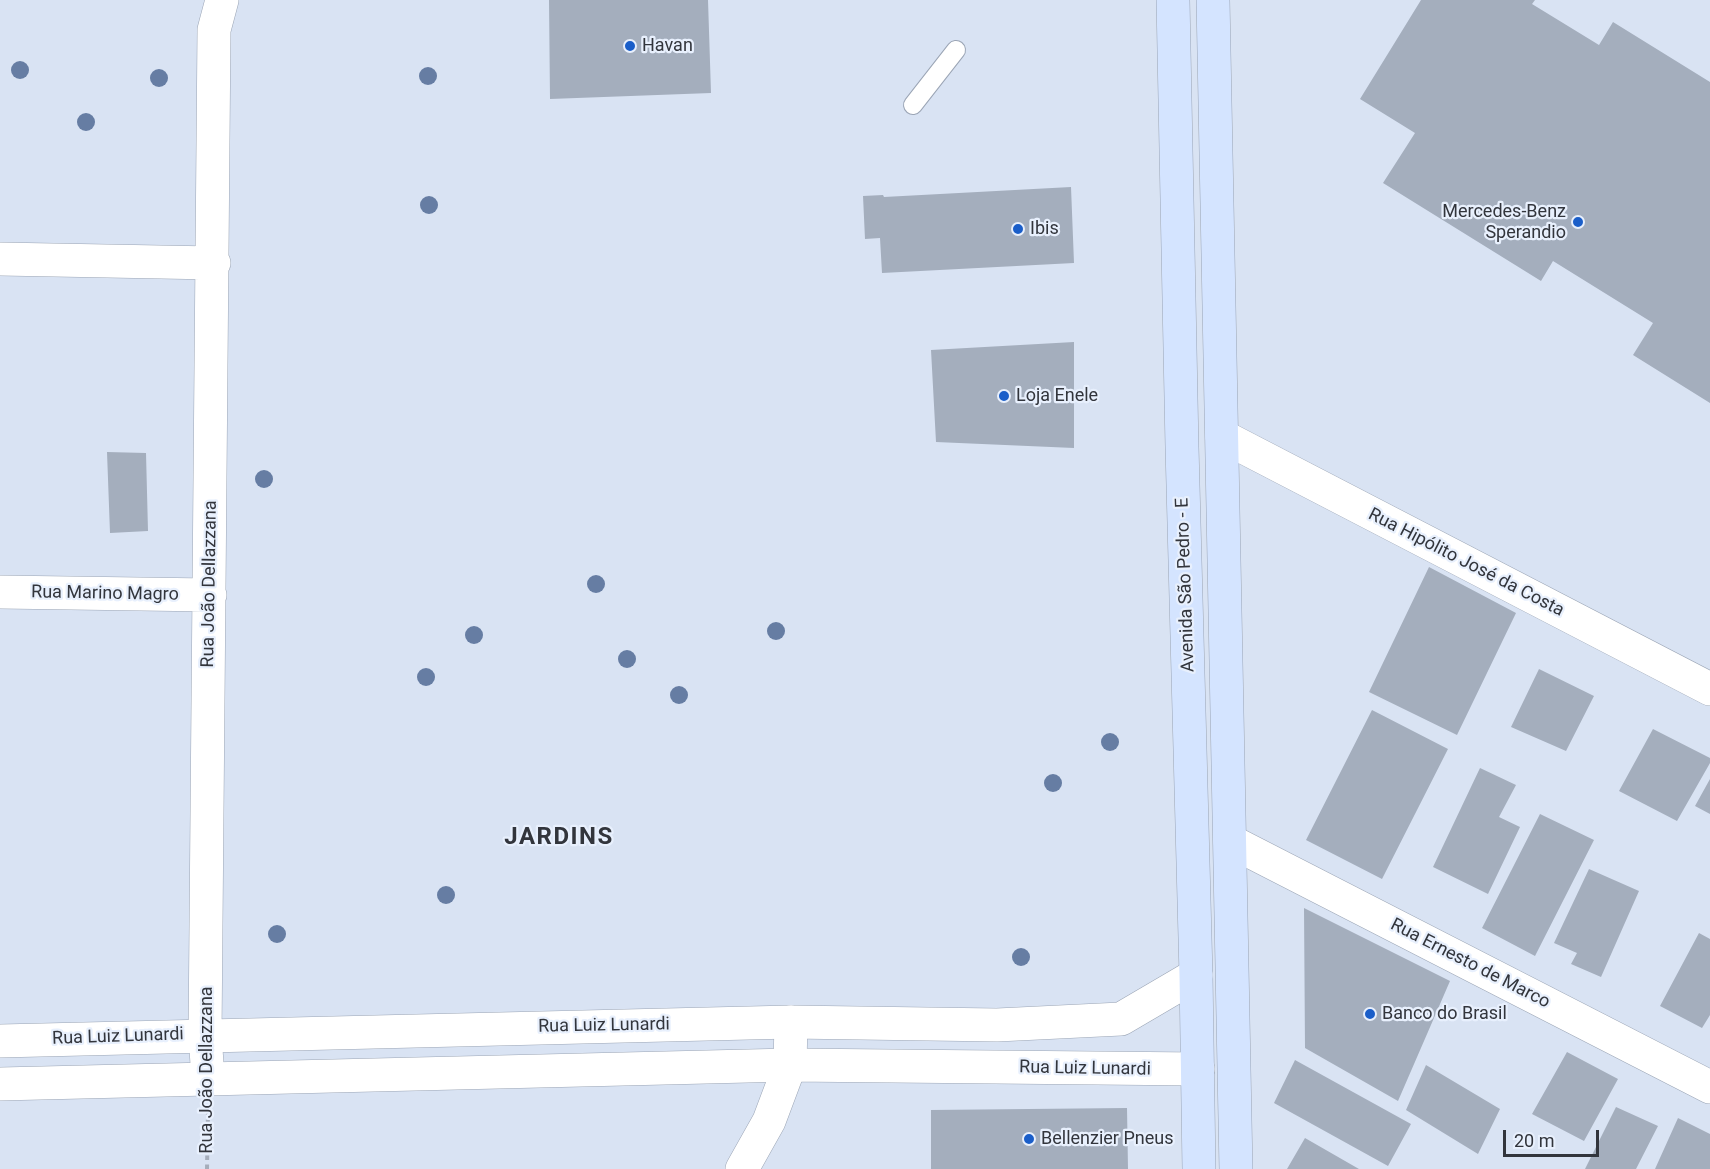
<!DOCTYPE html>
<meta charset="utf-8">
<style>
body{margin:0}
#map{position:relative;width:1710px;height:1169px;overflow:hidden;background:#d9e3f3;font-family:Roboto,sans-serif}
canvas{display:block}
.scale{position:absolute;left:1503px;top:1130px;width:96px;height:27px;box-sizing:border-box;border:3px solid #32353c;border-top:0;padding-left:8px;font-size:18px;line-height:21px;white-space:nowrap;color:#32353c;-webkit-text-stroke:4px #e8f0fd;paint-order:stroke}
</style>
<div id="map">
<canvas width="1710" height="1169"></canvas>
<div class="scale">20 m</div>
</div>
<script>
const c = document.querySelector('canvas').getContext('2d');
c.lineJoin = 'round';
function fillPath(path, color) { c.fillStyle = color; c.fill(path, 'evenodd'); }
function stroke(path, color, width, dash) { c.strokeStyle = color; c.lineWidth = width; c.lineCap = dash ? 'butt' : 'round'; c.setLineDash(dash || []); c.stroke(path); }
function write(font, color, halo, rows, align = 'center') {
  c.font = font + ' Roboto,sans-serif'; c.lineWidth = 4.5; c.setLineDash([]); c.textBaseline = 'middle'; c.strokeStyle = halo; c.fillStyle = color; for (const [text, x, y, turn = 0] of rows) {
    c.save(); c.translate(x, y); c.rotate((+turn || 0) * Math.PI / 180); c.textAlign = isNaN(turn) ? turn : align; if (halo) c.strokeText(text, 0, 0); c.fillText(text, 0, 0); c.restore();
  }
}
fillPath(new Path2D(`
 M549,0H708L711,93L550,99Z
 M1421,0H1535L1532,4L1599,45L1613,22L1710,82V403L1633,355L1653,323L1553,261L1541,281L1383,183L1415,133L1360,99Z
 M1071,187L1074,263L882,273L880,238L865,239L863,196L883,195L884,197Z
 M1074,342V448L936,442L931,350Z
 M107,452L146,453L148,531L110,533Z
 M1429,567L1516,613L1457,735L1369,692Z
 M1539,669L1594,696L1566,751L1511,727Z
 M1372,710L1448,749L1382,879L1306,840Z
 M1653,729L1710,758V763L1677,821L1619,791Z
 M1480,768L1516,785L1499,817L1520,827L1488,894L1433,867Z
 M1710,779V814L1695,806Z
 M1540,814L1594,840L1535,956L1482,928Z
 M1589,869L1639,891L1601,977L1571,964L1577,953L1554,943Z
 M1304,908L1450,981L1398,1101L1305,1048Z
 M1699,933L1710,939V1015L1702,1028L1660,1006Z
 M1567,1052L1618,1079L1584,1141L1532,1114Z
 M1295,1060L1411,1124L1388,1166L1274,1103Z
 M1426,1065L1500,1109L1478,1154L1406,1110Z
 M1616,1107L1658,1126L1636,1169H1585Z
 M1127,1108L1128,1169H931V1110Z
 M1678,1118L1710,1134V1169H1655Z
 M1305,1138L1359,1169H1287Z`), '#a4aebd');
const service = new Path2D(`
 M913,105L956,50`);
const minor = new Path2D(`
 M0,259L214,263
 M1222,436L1710,689
 M0,592L210,595
 M1230,841L1710,1087
 M208,1078L205,1035L214,30L222,0
 M742,1169L769,1121L790,1065L791,1022`);
const tertiary = new Path2D(`
 M0,1041L791,1022L997,1025L1121,1019L1196,975
 M0,1084L790,1065L1198,1069`);
const secondary = new Path2D(`
 M1173,0L1182,447L1196,975L1199,1169
 M1213,0L1236,1169`);
stroke(service, '#9ba5b5', 20);
stroke(minor, '#9ba5b5', 34);
stroke(tertiary, '#9ba5b5', 34);
stroke(secondary, '#9ba5b5', 34);
stroke(new Path2D(`
 M207,1169L208,1110`), '#a6aebb', 4, [4.5, 4.5]);
stroke(service, '#fff', 18);
stroke(minor, '#fff', 33);
stroke(tertiary, '#fff', 33);
stroke(secondary, '#d4e4ff', 33);
c.fillStyle = '#667da3';
for (const [x, y] of [
 [20,70],
 [428,76],
 [159,78],
 [86,122],
 [429,205],
 [264,479],
 [596,584],
 [776,631],
 [474,635],
 [627,659],
 [426,677],
 [679,695],
 [1110,742],
 [1053,783],
 [446,895],
 [277,934],
 [1021,957]
]) { c.beginPath(); c.arc(x, y, 9, 0, 2 * Math.PI); c.fill(); }
for (const [x, y, r, color] of [
 [630,46,6,"#1a5ec9"],
 [1578,222,6,"#1a5ec9"],
 [1018,229,6,"#1a5ec9"],
 [1004,396,6,"#1a5ec9"],
 [1370,1014,6,"#1a5ec9"],
 [1029,1139,6,"#1a5ec9"]
]) { const dot = new Path2D(); dot.arc(x, y, r, 0, 2 * Math.PI); c.fillStyle = color; c.fill(dot); stroke(dot, '#e8f0fd', 2); }
write('18px', '#32353c', '#e8f0fd', [
 ["Havan",642,46],
 ["Mercedes-Benz",1566,212,"right"],
 ["Sperandio",1566,233,"right"],
 ["Ibis",1030,229],
 ["Loja Enele",1016,396],
 ["Banco do Brasil",1382,1014],
 ["Bellenzier Pneus",1041,1139]
], 'left');
write('18px', '#32353c', '#e8f0fd', [
 ["Rua Hipólito José da Costa",1466,563,27],
 ["Rua João Dellazzana",210,584,-89],
 ["Avenida São Pedro - E",1186,585,-92],
 ["Rua Marino Magro",105,594,1],
 ["Rua Ernesto de Marco",1470,964,27],
 ["Rua Luiz Lunardi",604,1026,-1],
 ["Rua Luiz Lunardi",118,1037,-2],
 ["Rua Luiz Lunardi",1085,1069,1],
 ["Rua João Dellazzana",207,1070,-90]
]);
c.letterSpacing = '1.5px';
write('bold 24px', '#32353c', '#e8f0fd', [
 ["JARDINS",559,838]
]);
c.letterSpacing = '0px';
</script>
